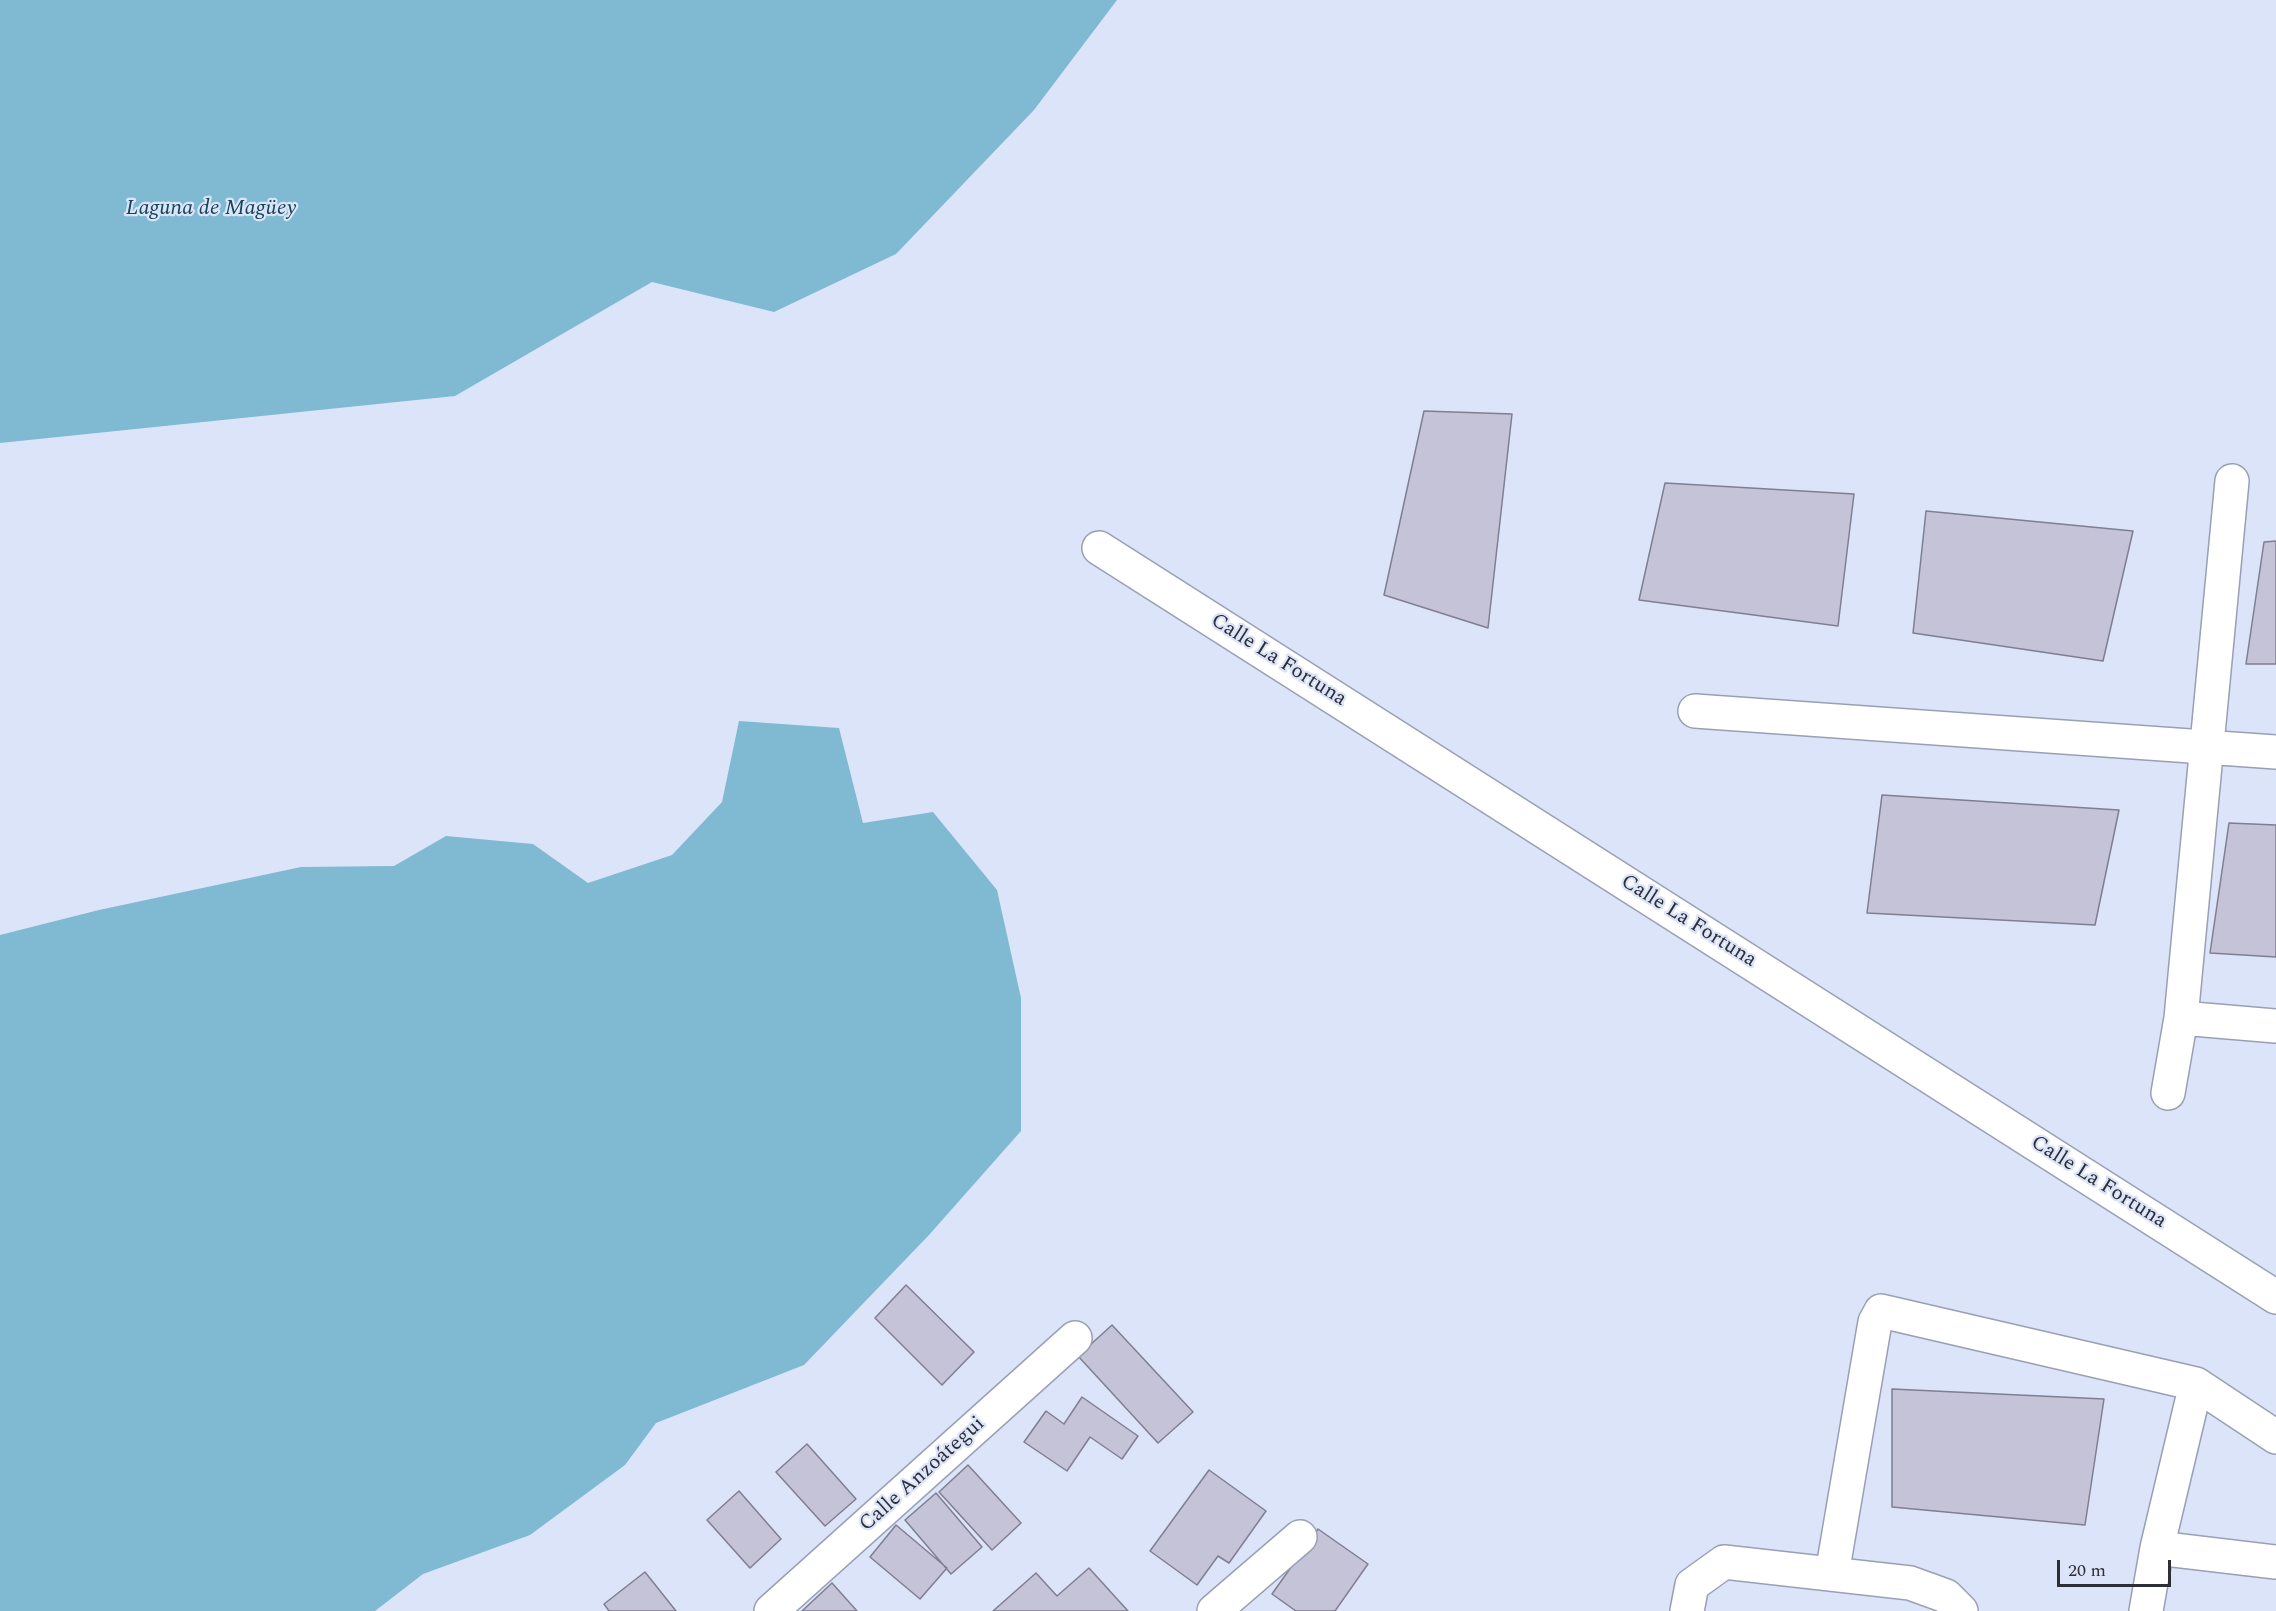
<!DOCTYPE html>
<meta charset="utf-8">
<style>
body{margin:0}
#map{position:relative;width:2276px;height:1611px;overflow:hidden;background:#dce4f9;font-family:Spectral,serif}
canvas{display:block}
.scale{position:absolute;left:2057px;top:1560px;width:114px;height:27px;box-sizing:border-box;border:3px solid #2d2f37;border-top:0;padding-left:8px;font-size:18px;line-height:21px;white-space:nowrap;color:#2d2f37;-webkit-text-stroke:4px #dce4f9;paint-order:stroke}
</style>
<div id="map">
<canvas width="2276" height="1611"></canvas>
<div class="scale">20 m</div>
</div>
<script>
const c = document.querySelector('canvas').getContext('2d');
c.lineJoin = 'round';
function fillPath(path, color) { c.fillStyle = color; c.fill(path, 'evenodd'); }
function stroke(path, color, width, dash) { c.strokeStyle = color; c.lineWidth = width; c.lineCap = dash ? 'butt' : 'round'; c.setLineDash(dash || []); c.stroke(path); }
function write(font, color, halo, rows, align = 'center') {
  c.font = font + ' Spectral,serif'; c.lineWidth = 4.5; c.setLineDash([]); c.textBaseline = 'middle'; c.strokeStyle = halo; c.fillStyle = color; for (const [text, x, y, turn = 0] of rows) {
    c.save(); c.translate(x, y); c.rotate((+turn || 0) * Math.PI / 180); c.textAlign = isNaN(turn) ? turn : align; if (halo) c.strokeText(text, 0, 0); c.fillText(text, 0, 0); c.restore();
  }
}
fillPath(new Path2D(`
 M0,0H1117L1034,110L896,254L774,312L652,282L455,396L0,443Z
 M739,721L839,728L863,823L933,812L997,890L1021,998V1131L929,1235L804,1365L656,1423L625,1465L530,1535L423,1574L375,1611H0V935L99,910L301,867L394,866L446,836L533,844L588,883L672,855L722,802Z`), '#7fbad2');
const building = new Path2D(`
 M1424,411L1512,414L1488,628L1384,595Z
 M1665,483L1854,494L1838,626L1639,600Z
 M1926,511L2133,531L2103,661L1913,633Z
 M2276,541V664H2246L2264,542Z
 M1882,795L2119,810L2095,925L1867,913Z
 M2229,823L2276,825V957L2210,953Z
 M906,1285L974,1352L942,1385L875,1318Z
 M1112,1325L1193,1412L1158,1443L1078,1356Z
 M1892,1389L2104,1399L2085,1525L1892,1507Z
 M1082,1397L1138,1436L1122,1459L1090,1437L1067,1471L1024,1442L1046,1411L1064,1424Z
 M807,1444L856,1499L825,1526L776,1472Z
 M968,1465L1021,1523L992,1550L939,1492Z
 M1209,1470L1266,1511L1229,1563L1218,1556L1197,1585L1150,1551Z
 M739,1491L781,1539L750,1568L707,1520Z
 M936,1493L982,1547L951,1574L905,1520Z
 M896,1525L947,1568L920,1599L870,1557Z
 M1318,1529L1368,1564L1335,1611H1296L1272,1594Z
 M1089,1568L1128,1611H993L1036,1573L1057,1596Z
 M645,1572L676,1611H609L604,1604Z
 M832,1583L857,1611H802Z`);
fillPath(building, '#c5c3d8');
stroke(building, '#807e91', 1.5);
const minor = new Path2D(`
 M1099,548L2276,1297
 M1695,711L2276,752
 M2181,1018L2276,1026
 M2168,1093L2181,1018L2232,481
 M2157,1548L2276,1562
 M1832,1574L1875,1322L1881,1311L2196,1384L2276,1437
 M771,1611L1075,1338
 M1214,1611L1300,1537
 M1687,1611L1692,1585L1724,1562L1910,1583L1946,1596L1961,1611
 M2146,1611L2157,1548L2196,1384`);
stroke(minor, '#99a0b4', 36);
stroke(minor, '#fff', 33);
write('21px', '#2d2f37', '#dce4f9', [
 ["Calle La Fortuna",1278,661,32],
 ["Calle La Fortuna",1688,922,32],
 ["Calle La Fortuna",2098,1183,32],
 ["Calle Anzoátegui",923,1475,-42]
]);
write('italic 22px', '#124556', '#dce4f9', [
 ["Laguna de Magüey",211,210]
]);
</script>
